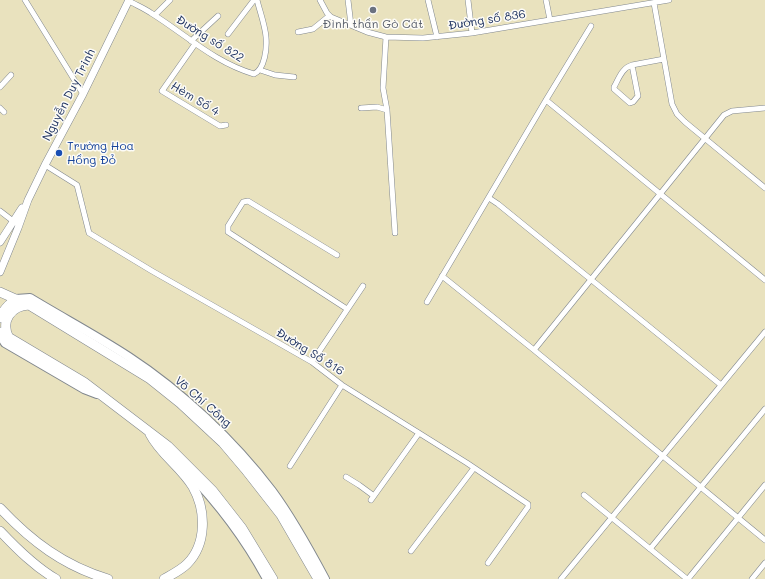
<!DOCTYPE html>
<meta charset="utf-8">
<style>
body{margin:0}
canvas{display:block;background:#e9e2be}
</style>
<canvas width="765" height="579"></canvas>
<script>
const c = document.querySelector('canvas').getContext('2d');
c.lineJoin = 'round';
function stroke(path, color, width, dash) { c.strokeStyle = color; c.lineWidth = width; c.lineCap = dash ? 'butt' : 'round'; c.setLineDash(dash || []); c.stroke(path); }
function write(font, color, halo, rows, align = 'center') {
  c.font = font + ' Mali,sans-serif'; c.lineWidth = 3; c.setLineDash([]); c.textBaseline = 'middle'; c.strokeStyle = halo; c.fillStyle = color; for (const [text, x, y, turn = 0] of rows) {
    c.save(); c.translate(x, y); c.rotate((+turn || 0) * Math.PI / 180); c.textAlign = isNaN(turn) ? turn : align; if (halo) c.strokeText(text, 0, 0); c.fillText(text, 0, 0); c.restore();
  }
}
const street = new Path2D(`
 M25,0L83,94
 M320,0L327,13L331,17L367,32L386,37L423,38L472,33L669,0
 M348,0L351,25
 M428,0L437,37
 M468,0L472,33
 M546,0L550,20
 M129,1C136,5 144,8 151,13C185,34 215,63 254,74C265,69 267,48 266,37C265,25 260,12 257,0
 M654,3L672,104L677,114L685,122L765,188
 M155,15L170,0
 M298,32L313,29L329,16
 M228,34L254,0
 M386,37L383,88L387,110L395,233
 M191,41L218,16
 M195,44L162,91L215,123L220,126L226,125
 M632,65L638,96L633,102L630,103L614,89V87C619,78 622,68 632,65L664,59
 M260,70L275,75L294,77
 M0,87L11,75
 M546,100L765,280
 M0,108L4,112
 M361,108L377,107L387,110
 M45,165L77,185L89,233L152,271L312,362L342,385L467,463L528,504V507L488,563
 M489,198L498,204L721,385
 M0,211L13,221
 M337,255L248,201L243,202L228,226V232L347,309
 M442,276L534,350L765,540
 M427,302L546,100L591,26
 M534,350L724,115L732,111L765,108
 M312,362L363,286
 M290,466L342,385
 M346,477L359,485L374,496
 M584,495L687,579
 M371,500L419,433
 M650,549L765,409
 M411,551L474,468
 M561,579L765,332
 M688,579L765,485
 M752,579L765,563`);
const secondary = new Path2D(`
 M0,242L22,208
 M0,272L18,228L28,200L45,165L83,94L129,0`);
const primary = new Path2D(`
 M16,299L30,298C63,318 97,336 129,357C181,391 234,441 272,491C292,518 309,549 325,579
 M0,335L5,343L84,389L97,394
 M188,472C219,504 246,540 267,579`);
const highway = new Path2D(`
 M0,292L29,305L150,379L180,403L223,443L245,469L281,515L318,579
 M0,318C3,309 9,304 16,299
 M0,332L84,382L168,446L213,491L242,528L273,579
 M9,338C0,321 11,306 29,305
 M150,434C160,454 181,467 193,487C206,510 207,544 187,564C181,570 171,575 164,579
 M0,508C31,541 64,566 108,579
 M0,531C17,549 35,567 56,579`);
stroke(street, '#82888e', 6);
stroke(secondary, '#82888e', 8);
stroke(primary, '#82888e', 10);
stroke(highway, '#82888e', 10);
stroke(street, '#fff', 5);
stroke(secondary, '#fff', 7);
stroke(primary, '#fff', 8);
stroke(highway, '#fff', 9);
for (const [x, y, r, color] of [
 [373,10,4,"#6b7280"],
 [59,153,4,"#1a4fb4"]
]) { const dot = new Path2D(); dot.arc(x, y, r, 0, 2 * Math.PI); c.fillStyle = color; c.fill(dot); stroke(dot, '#fdfcf7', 1.5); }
write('12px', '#1b2f5e', '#fdfcf7', [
 ["Đường số 836",487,20,-9],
 ["Đường số 822",210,39,32],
 ["Nguyễn Duy Trinh",69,95,-63],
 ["Hèm Số 4",195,99,31],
 ["Đường Số 816",310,352,32],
 ["Võ Chí Công",203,402,41]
]);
write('12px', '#5b616d', '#fdfcf7', [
 ["Đình thần Gò Cát",373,24]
]);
write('12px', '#164399', '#fdfcf7', [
 ["Trường Hoa",67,146],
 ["Hồng Đỏ",67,160]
], 'left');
</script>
